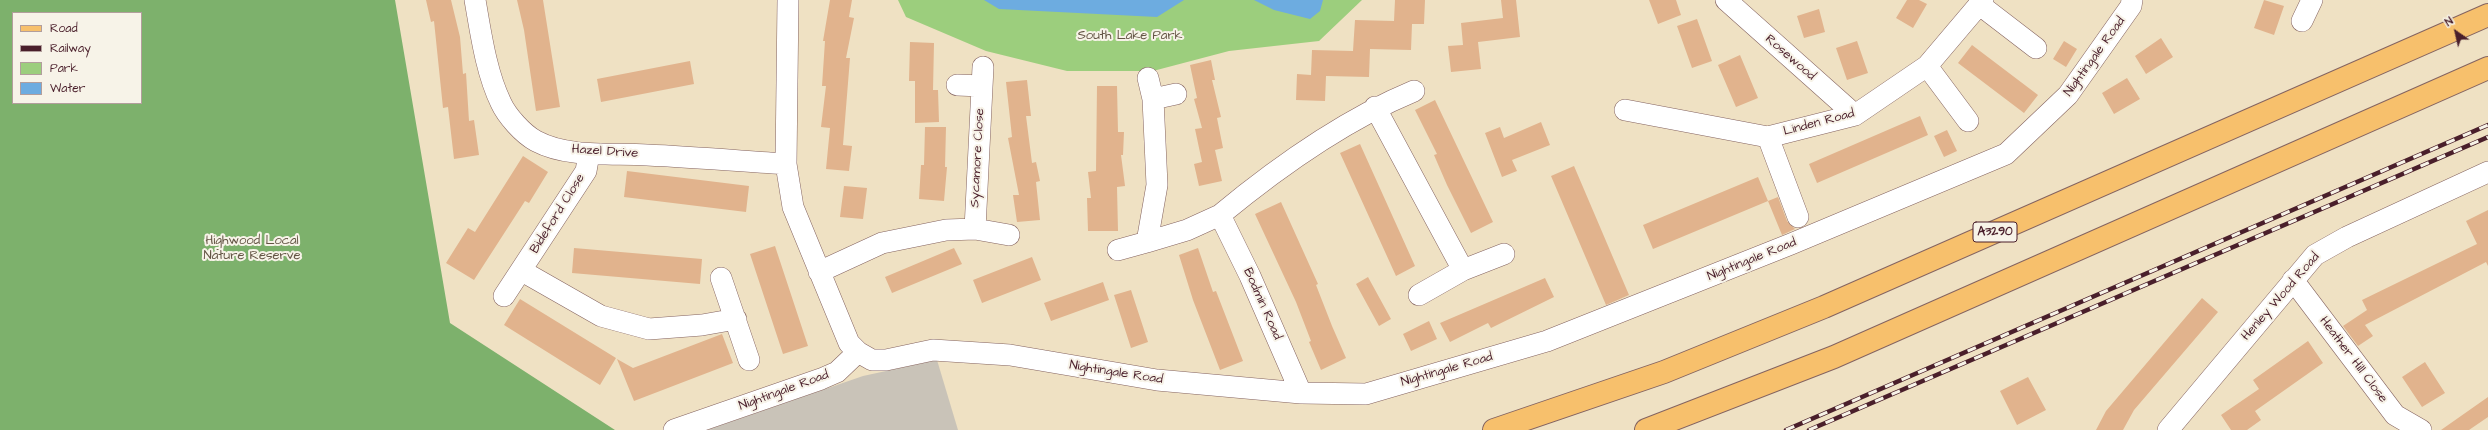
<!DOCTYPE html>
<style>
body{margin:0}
#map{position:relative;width:2488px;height:430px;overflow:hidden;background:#efe1c3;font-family:"Architects Daughter",sans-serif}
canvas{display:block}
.legend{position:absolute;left:12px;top:12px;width:130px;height:92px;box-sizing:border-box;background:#f7f3e8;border:1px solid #b29e9c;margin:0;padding:5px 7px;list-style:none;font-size:12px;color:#4a1f2b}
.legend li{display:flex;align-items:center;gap:8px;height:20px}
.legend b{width:20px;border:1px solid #b29e9c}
.north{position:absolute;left:2436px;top:12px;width:40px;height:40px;-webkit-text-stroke:3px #f7f3e8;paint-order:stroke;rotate:326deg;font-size:11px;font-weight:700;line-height:16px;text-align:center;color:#4a1f2b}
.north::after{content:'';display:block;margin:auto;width:14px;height:18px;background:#4a1f2b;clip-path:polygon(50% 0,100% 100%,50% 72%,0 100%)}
</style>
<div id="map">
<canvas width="2488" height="430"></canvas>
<ul class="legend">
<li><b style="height:5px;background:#f7c06c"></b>Road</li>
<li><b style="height:5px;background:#4a1f2b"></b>Railway</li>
<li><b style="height:11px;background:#9cce7d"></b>Park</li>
<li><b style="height:11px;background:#6dace0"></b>Water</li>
</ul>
<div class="north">N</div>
</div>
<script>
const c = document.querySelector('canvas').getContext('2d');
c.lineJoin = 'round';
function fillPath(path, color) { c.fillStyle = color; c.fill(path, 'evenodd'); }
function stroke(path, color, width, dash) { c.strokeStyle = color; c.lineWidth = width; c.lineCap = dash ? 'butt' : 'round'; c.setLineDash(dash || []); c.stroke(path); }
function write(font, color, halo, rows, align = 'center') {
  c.font = font + ' "Architects Daughter",sans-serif'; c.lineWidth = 4; c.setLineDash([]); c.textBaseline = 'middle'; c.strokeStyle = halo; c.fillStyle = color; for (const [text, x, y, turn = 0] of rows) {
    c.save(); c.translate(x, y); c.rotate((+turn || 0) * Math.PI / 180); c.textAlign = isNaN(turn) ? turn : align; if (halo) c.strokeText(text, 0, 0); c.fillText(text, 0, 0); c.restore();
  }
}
fillPath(new Path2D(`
 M937,360L958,430H707L863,376Z`), '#c9c3b8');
fillPath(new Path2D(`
 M898,0H1362L1319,41L1229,51L1153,71H1067L986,51L906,17Z`), '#9cce7d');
fillPath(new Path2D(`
 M0,0H395L450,323L615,430H0ZM13,13H141V103H13Z`), '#7db16c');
fillPath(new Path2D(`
 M984,0H1184L1157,17L999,9Z
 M1254,0H1323L1320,11L1310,19L1274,10Z`), '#6dace0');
fillPath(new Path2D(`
 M426,0H451L460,37L463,74L466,73L469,121L474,120L479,155L454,159L448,107L443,108L434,21L431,22Z
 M517,0H543L560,107L536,111L524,30Z
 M830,0H852L849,17L854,18L846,58H850L843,145L852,146L849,171L826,169L830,128L821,127L826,86H822L825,41H823Z
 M1395,0H1425L1424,24H1412L1411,50L1370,49L1369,77L1326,76L1325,101L1296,100L1297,74L1311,75L1312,50L1353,51L1355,20L1394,21Z
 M1501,0H1516L1520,37L1478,42L1481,69L1451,72L1448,46L1463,45L1461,23L1503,18Z
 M1649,0H1676L1681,15L1658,24Z
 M1907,0H1919L1927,4L1913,28L1896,18Z
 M2264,0L2284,6L2274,35L2254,28Z
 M1819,9L1825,32L1804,38L1797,16Z
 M1697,19L1712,61L1692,68L1677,26Z
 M2161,38L2173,57L2146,74L2135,56Z
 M1857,41L1868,73L1847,80L1836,48Z
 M2064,41L2077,49L2066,67L2053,59Z
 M910,42L934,43L933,90H938L939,122L915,123V81H909Z
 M1972,45L2038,95L2024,113L1958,63Z
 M1740,55L1758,98L1736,107L1718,65Z
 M1211,60L1215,80H1212L1221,117L1217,118L1223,148L1215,150L1222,181L1199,186L1194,164L1202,162L1195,129L1202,128L1194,99L1197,98L1190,65Z
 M690,61L694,84L601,102L597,79Z
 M2127,78L2140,99L2114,114L2102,93Z
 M1027,80L1031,116H1026L1032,163L1036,162L1040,181L1036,182L1040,220L1017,222L1013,195H1019L1008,138L1012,137L1006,82Z
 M1097,86H1117L1118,132H1124L1123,155H1121L1125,186L1117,187L1118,231H1088L1087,198H1091L1088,172L1096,171Z
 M1435,100L1493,222L1471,233L1447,185L1434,155L1437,154L1415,110Z
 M1920,116L1928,135L1817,183L1809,164Z
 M1541,122L1550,145L1512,160L1517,171L1502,177L1485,133L1500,127L1504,138Z
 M925,127H946L945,167H947L944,201L919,199L921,165H924Z
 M1947,130L1957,151L1944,157L1934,136Z
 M1360,144L1415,266L1396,276L1340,153Z
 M523,156L548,172L529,203L525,201L474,280L446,263L468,228L475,232Z
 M1574,166L1629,295L1606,305L1551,176Z
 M627,171L749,186L746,212L624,197Z
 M1758,177L1768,201L1653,249L1643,225Z
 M844,186L867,188L863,219L840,217Z
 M1778,197L1787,221L1795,229L1782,235L1768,201Z
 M1281,202L1318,284L1316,285L1332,326L1346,358L1321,370L1309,342L1311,341L1296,302L1255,214Z
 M2488,210V266L2486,262L2365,325L2373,336L2358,346L2343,326L2367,310L2362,300L2477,244L2466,221Z
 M775,246L808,346L783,354L750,254Z
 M574,248L702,259L700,284L572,273Z
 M954,248L962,264L892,293L885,277Z
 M1198,248L1213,292L1216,291L1243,361L1220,370L1193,300L1179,255Z
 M1032,257L1041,280L982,303L973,280Z
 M1368,277L1391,319L1379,326L1356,284Z
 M1545,278L1554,297L1491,328L1488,323L1450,342L1440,323Z
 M1103,282L1109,300L1051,321L1044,303Z
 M1131,290L1148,342L1131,348L1114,295Z
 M2202,298L2218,312L2134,410L2123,430H2096L2106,411Z
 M520,299L616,358L600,385L504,325Z
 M1429,321L1437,339L1411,351L1403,334Z
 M722,334L733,363L634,401L617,359L633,368Z
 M2308,341L2323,363L2255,411L2261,420L2247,430H2231L2221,415L2259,389L2253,380Z
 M2425,362L2445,393L2422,407L2402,377Z
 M2028,377L2046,410L2017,425L2000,391Z
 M2488,397V417L2469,430H2441Z`), '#e1b38d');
const minor = new Path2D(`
 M475,0C481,34 486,72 501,103C507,116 523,134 536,141C568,158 611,153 647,155C693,157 740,161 786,164
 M788,0L786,164L793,207L849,343L858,352L872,360H886L933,350L1010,355L1157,380L1301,393L1366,394L1547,341L1791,244L2006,154L2068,95L2131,6L2132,0
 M1726,0L1855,115
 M1980,5L2036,48
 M2302,21L2312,0
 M1927,66L1968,121
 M1148,78L1153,99L1157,185L1147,242L1187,230L1220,215
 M957,85L982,86
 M1153,99L1176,94
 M1375,107L1463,270L1419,295
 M1625,110L1768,137L1855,115L1927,66L1983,0
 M1768,137L1798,217
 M975,229L983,67
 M1118,250L1147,242
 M1463,270L1504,254
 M522,271L601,316L649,329L702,325L736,319
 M819,272L882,243L946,230L975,229L1009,235
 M721,278L749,360
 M2293,280L2395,415L2421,430
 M504,296L586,171L589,154
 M1301,393L1250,276L1220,215C1278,167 1344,120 1414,91
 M674,430L821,379L837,372L858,352
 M2168,430L2315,255L2347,237L2488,172`);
const major = new Path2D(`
 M1494,430L1664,372L1824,307L2488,15
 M1646,430L1834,357L2488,68`);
stroke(minor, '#846360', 22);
stroke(major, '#846360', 24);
stroke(minor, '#fff', 21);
stroke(major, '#f7c06c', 22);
const rail = new Path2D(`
 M1786,430L2488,125
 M1809,430L2488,137`);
stroke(rail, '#4a1f2b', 4.5);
stroke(rail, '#f7f3e8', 3, [9]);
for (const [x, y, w] of [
 [1995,232,44]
]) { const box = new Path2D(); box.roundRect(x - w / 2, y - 10, w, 20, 3); c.fillStyle = '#f7f3e8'; c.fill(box); stroke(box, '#4a1f2b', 1); }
write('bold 12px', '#4a1f2b', null, [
 ["A3290",1995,232]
]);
write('13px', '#635444', '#f7f3e8', [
 ["South Lake Park",1130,36],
 ["Highwood Local",252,241],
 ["Nature Reserve",252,256]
]);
write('13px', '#4a1f2b', '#f7f3e8', [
 ["Nightingale Road",2095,57,-54],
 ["Rosewood",1790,58,41],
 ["Linden Road",1819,123,-15],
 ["Hazel Drive",605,152,4],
 ["Sycamore Close",978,158,-87],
 ["Bideford Close",558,214,-58],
 ["Nightingale Road",1752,260,-22],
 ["Henley Wood Road",2281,297,-49],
 ["Bodmin Road",1262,304,66],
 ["Heather Hill Close",2353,360,53],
 ["Nightingale Road",1447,370,-16],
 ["Nightingale Road",1116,373,9],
 ["Nightingale Road",784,391,-20]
]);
</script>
